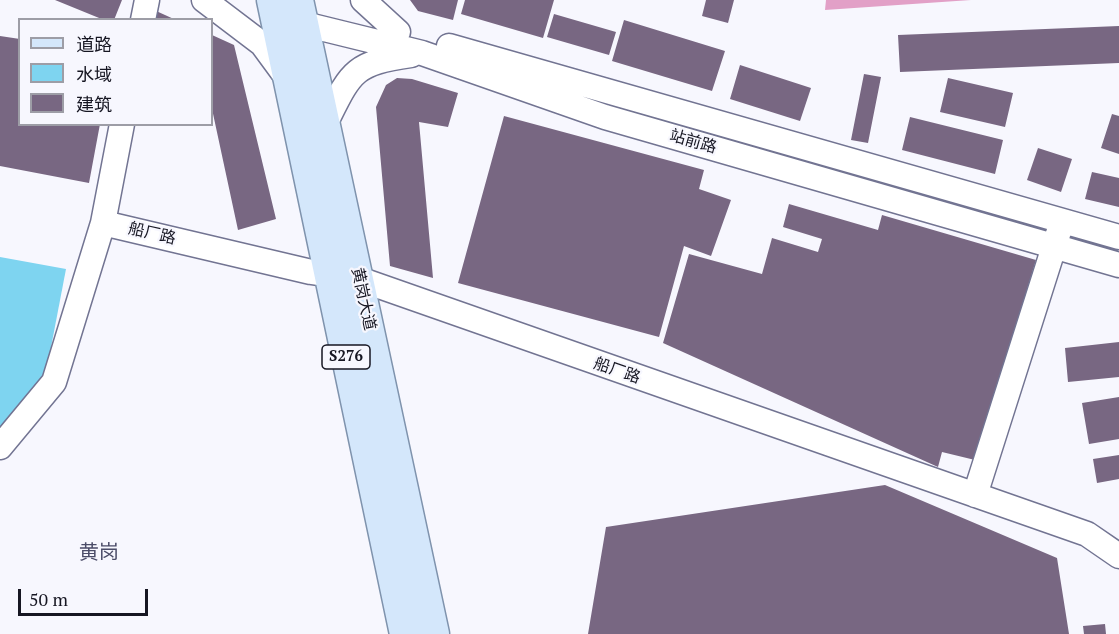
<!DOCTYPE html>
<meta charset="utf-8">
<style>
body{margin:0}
#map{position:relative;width:1119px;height:634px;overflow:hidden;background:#f7f7fe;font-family:"PT Serif","Noto Sans SC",serif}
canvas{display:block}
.legend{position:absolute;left:18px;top:18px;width:195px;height:108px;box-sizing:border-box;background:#f7f7fe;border:2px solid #9d9da6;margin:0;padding:8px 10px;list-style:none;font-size:18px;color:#161622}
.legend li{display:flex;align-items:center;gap:12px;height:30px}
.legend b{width:30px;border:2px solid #9d9da6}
.scale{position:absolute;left:18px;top:589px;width:130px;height:27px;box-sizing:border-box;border:3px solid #161622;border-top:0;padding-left:8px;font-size:18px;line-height:21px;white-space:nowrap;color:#161622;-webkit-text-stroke:4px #f7f7fe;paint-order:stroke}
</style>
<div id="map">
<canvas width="1119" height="634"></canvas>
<ul class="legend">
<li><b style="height:8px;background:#d4e7fb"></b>道路</li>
<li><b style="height:16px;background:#7ed4f0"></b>水域</li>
<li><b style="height:16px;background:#786782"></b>建筑</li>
</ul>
<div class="scale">50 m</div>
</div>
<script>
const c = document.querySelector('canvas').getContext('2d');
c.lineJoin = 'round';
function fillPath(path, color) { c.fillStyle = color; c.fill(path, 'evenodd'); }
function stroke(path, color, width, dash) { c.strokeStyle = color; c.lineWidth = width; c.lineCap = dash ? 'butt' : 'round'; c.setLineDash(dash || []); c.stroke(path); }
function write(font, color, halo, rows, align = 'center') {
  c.font = font + ' "PT Serif","Noto Sans SC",serif'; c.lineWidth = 4.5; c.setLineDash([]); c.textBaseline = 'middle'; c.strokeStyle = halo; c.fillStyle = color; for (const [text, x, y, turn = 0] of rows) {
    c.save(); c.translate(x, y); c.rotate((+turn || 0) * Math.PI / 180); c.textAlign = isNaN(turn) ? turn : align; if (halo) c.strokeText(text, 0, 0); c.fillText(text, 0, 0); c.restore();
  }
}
fillPath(new Path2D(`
 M826,0H971L825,10Z`), '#e2a0c7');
fillPath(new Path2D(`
 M0,257L66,269L43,389L0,435Z`), '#7ed4f0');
fillPath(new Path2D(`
 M55,0H122L114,20H104Z
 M410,0H458L453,20L418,11Z
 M465,0H554L543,38L461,14Z
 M706,0H734L728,23L702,16Z
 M154,10L176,20H151Z
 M554,14L616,32L609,55L547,37Z
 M624,20L725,51L712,91L612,61Z
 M1119,26V63L900,72L898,35Z
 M212,35L234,45L276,219L238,230L212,109Z
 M0,36L20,39V124H100L89,183L0,166Z
 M740,65L811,88L800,121L730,99Z
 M864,74L881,77L868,143L851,140Z
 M397,78L412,79L458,93L448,127L419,122L433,278L390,266L376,107L386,85Z
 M948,78L1013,93L1005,127L940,112Z
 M1112,114L1119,116V154L1101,148Z
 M504,116L704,170L699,189L731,200L711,256L684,246L659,337L458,283Z
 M910,117L1003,140L995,174L902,150Z
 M1038,148L1072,159L1061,192L1027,180Z
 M1092,172L1119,178V207L1085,199Z
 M789,204L878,230L882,215L1036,260L975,460L942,452L938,467L663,343L689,254L762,274L772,238L818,252L822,239L783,227Z
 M1119,342V377L1068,382L1065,348Z
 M1119,397V439L1089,444L1082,403Z
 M1119,455V479L1097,483L1093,459Z
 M885,485L1057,558L1069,634H588L606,527Z
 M1105,624L1106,634H1084L1083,626Z`), '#786782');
const minor = new Path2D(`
 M204,0L262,44L287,78
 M363,0L398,32
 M291,13L304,24L422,53L605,117L1119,265
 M143,20L147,0
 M449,46L1119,237
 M326,122C351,72 353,63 411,55
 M103,223L311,272L359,279L1087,534L1119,556
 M0,447L54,382L103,223L122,124
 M975,495L1059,231`);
const major = new Path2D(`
 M272,0L405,634
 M298,0L434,634`);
stroke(minor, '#727492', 27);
stroke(major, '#7f93ad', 33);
stroke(minor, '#fff', 24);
stroke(major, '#d4e7fb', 30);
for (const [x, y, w] of [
 [346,357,48]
]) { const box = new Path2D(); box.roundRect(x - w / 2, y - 12, w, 24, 4.5); c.fillStyle = '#f7f7fe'; c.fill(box); stroke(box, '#161622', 1.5); }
write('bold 15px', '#161622', null, [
 ["S276",346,357]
]);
write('16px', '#161622', '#f7f7fe', [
 ["站前路",693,142,16],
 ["船厂路",152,234,13],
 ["黄岗大道",363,299,78],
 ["船厂路",617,371,19]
]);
write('20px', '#4b4c68', '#f7f7fe', [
 ["黄岗",99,553]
]);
</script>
